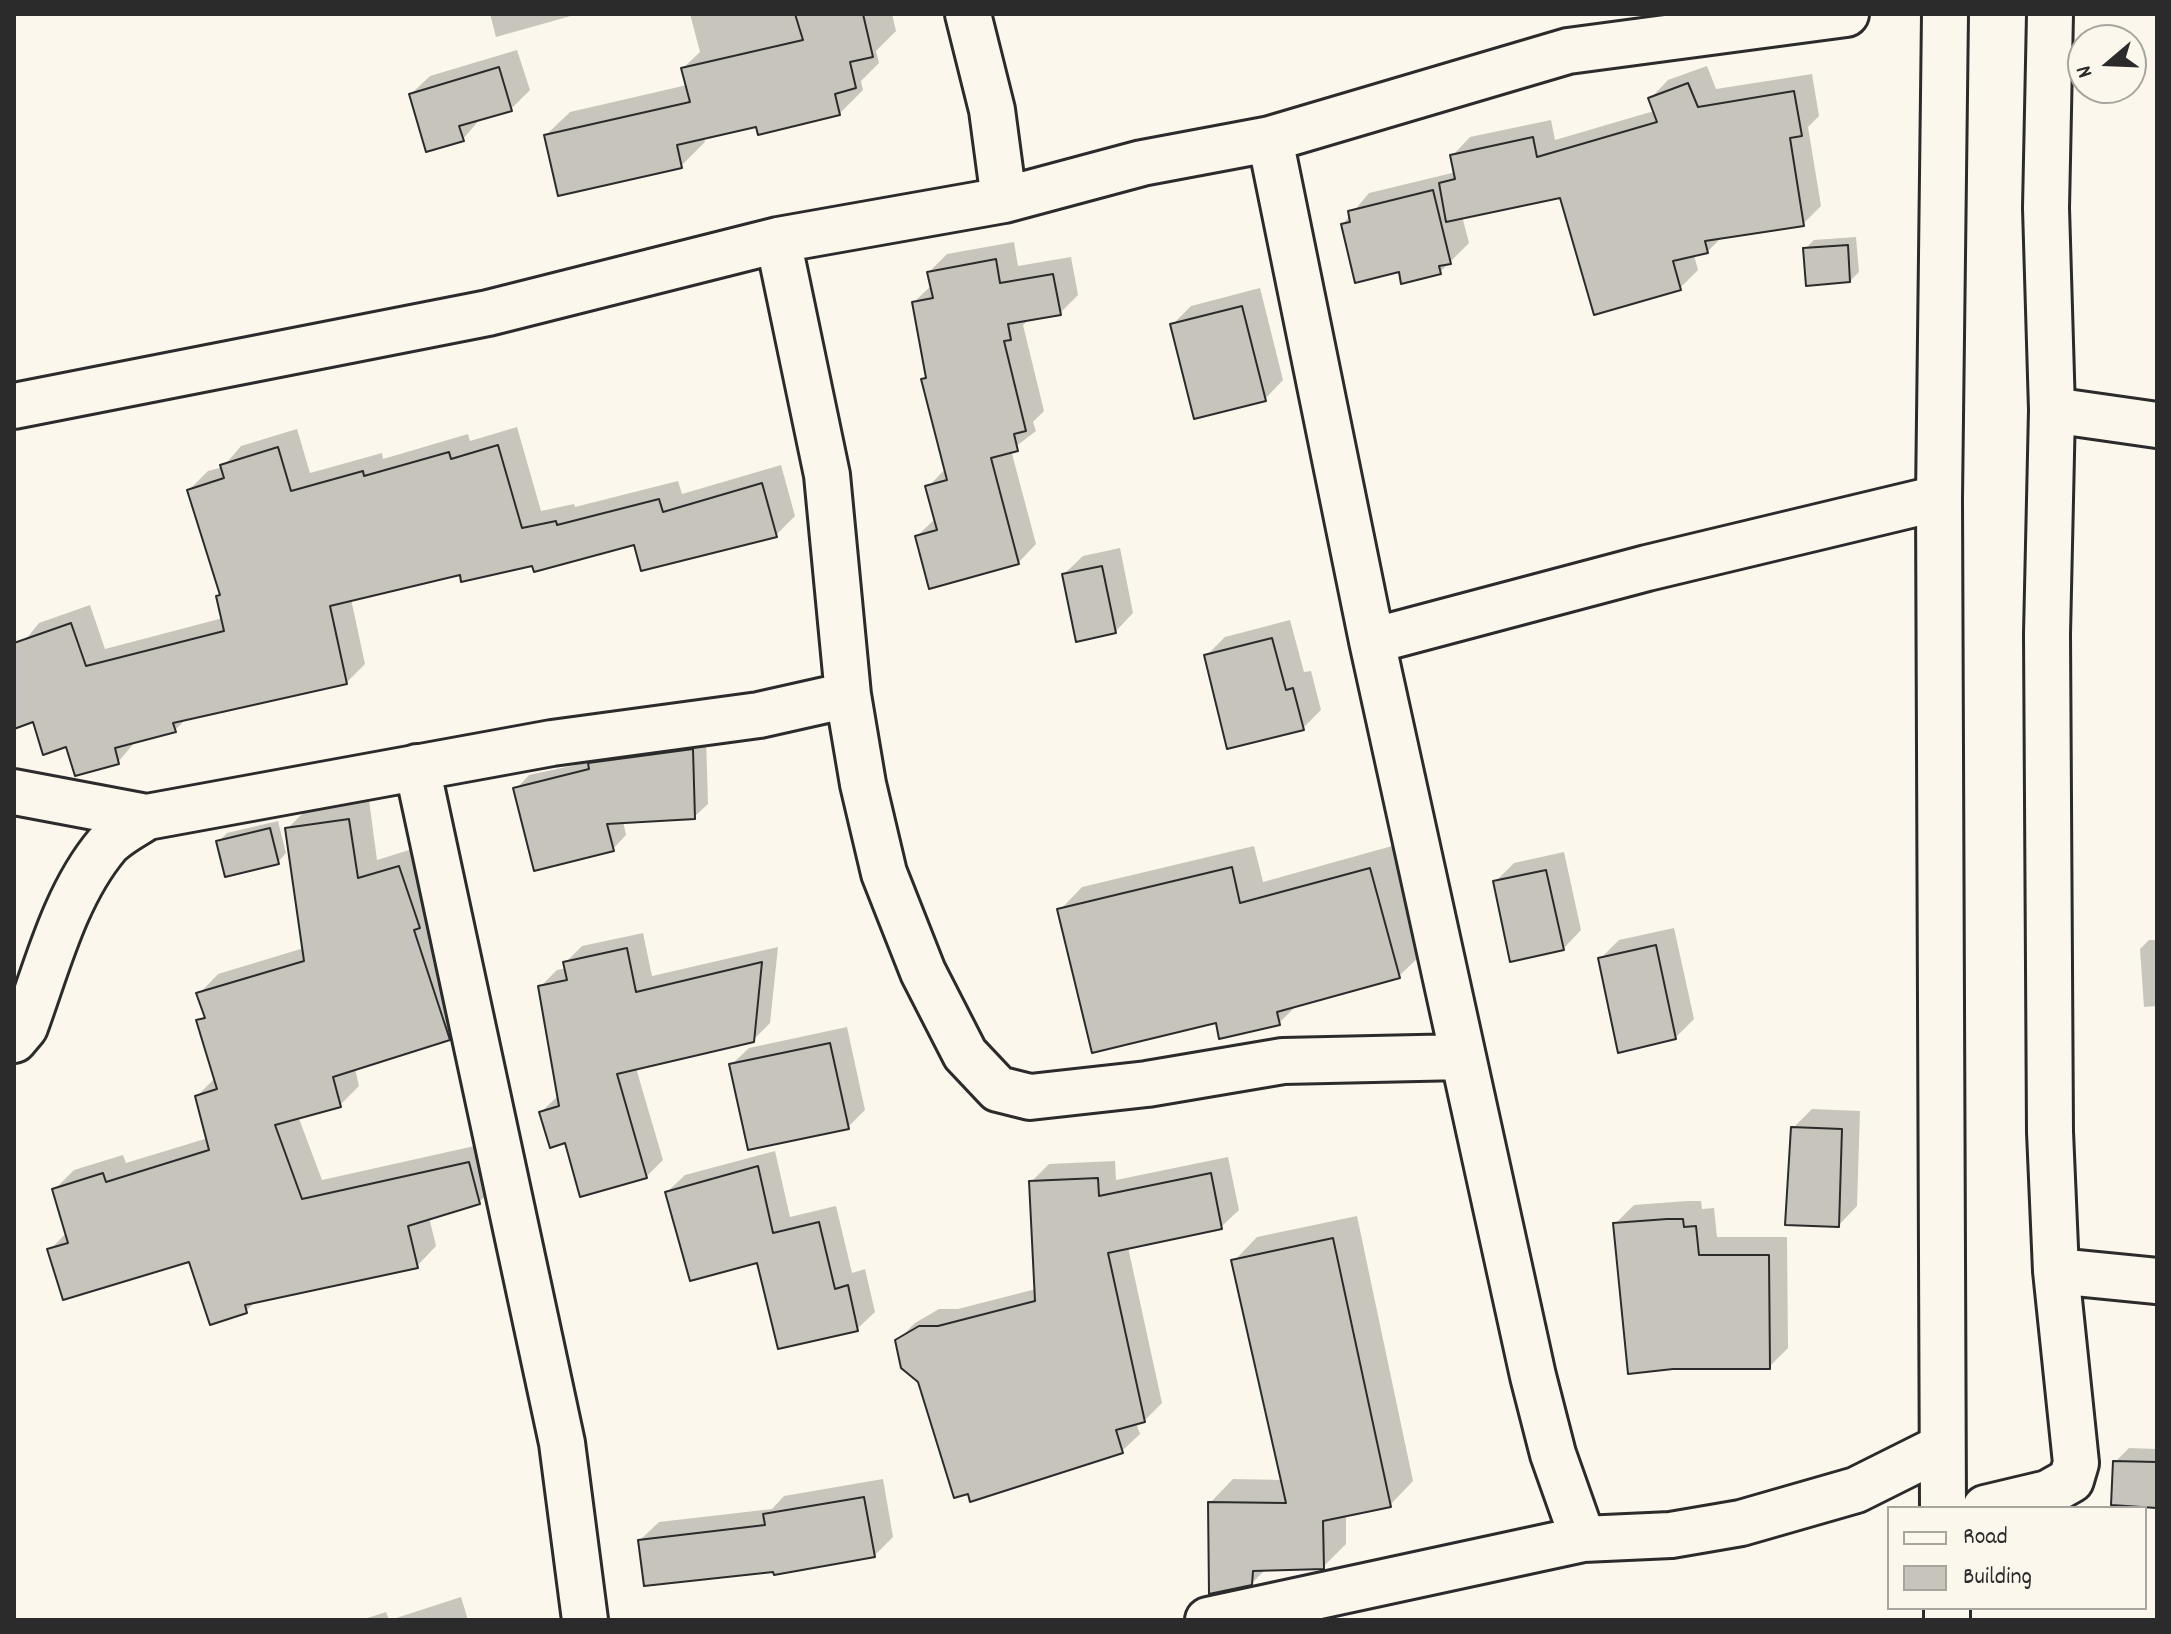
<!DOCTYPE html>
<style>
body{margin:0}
#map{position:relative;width:2171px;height:1634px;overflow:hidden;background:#fbf7ec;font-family:Dekko,sans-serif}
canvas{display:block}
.frame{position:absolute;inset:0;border:16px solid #2b2b2b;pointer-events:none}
.legend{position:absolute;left:1887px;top:1506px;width:260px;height:104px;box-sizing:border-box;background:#fbf7ec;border:2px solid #a8a59f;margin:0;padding:10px 14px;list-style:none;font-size:24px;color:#2b2b2b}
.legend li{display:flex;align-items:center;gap:16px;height:40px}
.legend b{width:40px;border:2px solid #a8a59f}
.north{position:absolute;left:2067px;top:24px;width:80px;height:80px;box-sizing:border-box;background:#fbf7ec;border:2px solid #a8a59f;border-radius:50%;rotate:251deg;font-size:22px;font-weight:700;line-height:32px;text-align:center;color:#2b2b2b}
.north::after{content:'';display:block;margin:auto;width:28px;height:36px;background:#2b2b2b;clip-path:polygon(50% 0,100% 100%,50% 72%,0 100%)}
</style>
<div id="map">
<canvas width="2171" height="1634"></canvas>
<div class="frame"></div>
<ul class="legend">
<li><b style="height:10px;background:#fbf7ec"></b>Road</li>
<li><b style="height:22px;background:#c7c4bc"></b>Building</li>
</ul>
<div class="north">N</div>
</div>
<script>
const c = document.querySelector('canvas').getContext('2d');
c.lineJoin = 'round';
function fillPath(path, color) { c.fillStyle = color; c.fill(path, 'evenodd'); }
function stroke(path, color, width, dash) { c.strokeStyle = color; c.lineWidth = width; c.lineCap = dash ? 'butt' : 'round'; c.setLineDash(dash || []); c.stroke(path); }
fillPath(new Path2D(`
 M490,14H578L496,37Z
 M690,14H892L896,31L876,51L879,63L861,81L863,90L839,114L758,125L704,137L705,142L681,166L546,135L570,112L687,85L683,68L700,52Z
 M517,50L530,90L511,109L481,118L463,139L411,94L430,76Z
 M1707,66L1716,89L1812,74L1819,116L1808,127L1821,206L1803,224L1722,237L1707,252L1694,255L1698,270L1680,288L1562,196L1462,216L1469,243L1440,272L1400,270L1343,224L1369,193L1452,173L1455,170L1452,156L1470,137L1551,120L1555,140L1654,111L1650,99L1668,80Z
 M1856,237L1859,272L1850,281L1805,249L1814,240Z
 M1014,242L1018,266L1071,257L1078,295L1060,313L1028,320L1023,325L1044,411L1033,422L1036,431L1011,450L1036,544L1018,563L917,536L936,518L928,487L946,468L923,380L927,376L914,302L932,285L929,272L947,254Z
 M1260,288L1283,380L1265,399L1172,325L1191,306Z
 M517,427L541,511L574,504L575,507L678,481L682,494L781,465L795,516L776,535L636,543L534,563L461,573L351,599L365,664L346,683L187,718L175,730L136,741L118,762L68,745L34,720L14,714V654L39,623L90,605L105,649L223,618L221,594L189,490L208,471L223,467L241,446L297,429L310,473L382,453L383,459L468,434L470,441Z
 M1120,548L1133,613L1115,632L1064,574L1083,556Z
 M1290,620L1304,672L1311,671L1321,710L1303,728L1206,656L1225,637Z
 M706,737L708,804L694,817L623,821L626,835L613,849L516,789L529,775Z
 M369,800L377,860L419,847L468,1019L449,1039L355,1068L359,1086L340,1105L298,1116L322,1180L488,1143L499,1183L479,1202L429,1217L436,1246L417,1266L257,1300L246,1311L191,1259L50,1250L67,1232L54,1190L74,1170L123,1155L126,1163L208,1138L197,1096L216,1077L199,1021L206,1014L199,994L218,974L304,948L287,829L307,809Z
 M278,821L286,853L278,862L218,842L227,833Z
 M1254,846L1263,882L1392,846L1422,954L1399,976L1298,1004L1279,1023L1060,910L1082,887Z
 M1564,852L1581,930L1563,949L1495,882L1514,863Z
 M1674,928L1694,1019L1675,1038L1600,959L1619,940Z
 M643,933L652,976L778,947L770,1023L753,1040L636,1068L663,1160L646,1177L566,1141L541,1112L559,1095L540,987L557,970L566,968L565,963L582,946Z
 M2149,940H2157V1006L2144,1007L2140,949Z
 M847,1027L865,1110L848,1127L731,1065L749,1048Z
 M1812,1109L1860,1111L1857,1206L1839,1225L1793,1128Z
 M775,1151L790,1217L836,1206L852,1273L865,1269L875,1312L857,1329L667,1192L685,1175Z
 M1228,1157L1239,1210L1221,1227L1128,1247L1162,1403L1144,1421L1136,1423L1140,1434L1122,1451L919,1381L897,1341L915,1323L939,1309H958L1036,1289L1031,1182L1049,1164L1115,1161L1116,1180Z
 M1687,1201H1701L1702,1209L1714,1208L1717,1237H1787L1788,1348L1769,1367L1615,1224L1634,1205Z
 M1357,1216L1413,1481L1390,1505L1346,1514V1544L1323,1567L1266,1569L1252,1583L1210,1503L1233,1479L1283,1480L1234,1261L1257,1237Z
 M2129,1448L2157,1449V1506L2115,1462Z
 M883,1479L893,1537L874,1556L775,1569L640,1540L659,1522L772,1509L784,1496Z
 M461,1597L468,1620H390Z
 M386,1612L389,1620H361Z`), '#0003');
const building = new Path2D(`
 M795,14H863L873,57L850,62L856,88L835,94L840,115L758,135L756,127L677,145L682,168L558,196L544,135L690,102L681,68L803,40Z
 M499,67L512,111L459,126L464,141L426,152L409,94Z
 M1688,83L1698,107L1794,91L1802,136L1790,138L1804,226L1705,241L1708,253L1673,261L1681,290L1594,315L1560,198L1446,222L1439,183L1455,179L1450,155L1533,137L1537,157L1657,122L1648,98Z
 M1433,190L1451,264L1439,266L1441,274L1401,284L1399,272L1355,283L1341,224L1350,222L1348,211Z
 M1848,245L1850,282L1806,286L1803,248Z
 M996,259L1000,283L1053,274L1061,315L1008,324L1011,340L1004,341L1026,431L1014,434L1018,451L991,458L1019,564L929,589L915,536L937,530L925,486L947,480L921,379L926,378L912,302L933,298L927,272Z
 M1242,306L1266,401L1194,419L1170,324Z
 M498,445L522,528L556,521L557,525L659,499L663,512L762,483L777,537L641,571L634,545L534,572L532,566L461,582L460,575L330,606L347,684L173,723L176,732L115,748L119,764L75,776L66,747L43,755L33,722L14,729V643L71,623L86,666L224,631L216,596L220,595L187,490L224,478L220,465L278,447L291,491L363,471L364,476L449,452L451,459Z
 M1102,566L1116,633L1076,642L1062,574Z
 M1272,638L1286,690L1293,688L1304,730L1227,749L1204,655Z
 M693,749L695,819L607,824L614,851L534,871L513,788L589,769L588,763Z
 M349,819L358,878L399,866L420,928L414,930L450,1040L333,1077L341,1107L275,1125L302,1199L469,1162L480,1204L408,1226L418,1268L245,1305L247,1313L210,1325L189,1262L63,1300L47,1249L68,1243L52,1189L103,1173L106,1182L209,1150L195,1096L217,1089L196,1020L205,1018L196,993L304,961L285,828Z
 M270,828L279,864L225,877L216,841Z
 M1232,867L1240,903L1370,868L1400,978L1277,1012L1280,1025L1219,1039L1216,1023L1092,1053L1057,909Z
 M1546,870L1564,950L1510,962L1493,881Z
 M1656,945L1676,1039L1618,1053L1598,958Z
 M627,948L636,992L762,962L754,1042L617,1074L647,1178L580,1197L565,1143L550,1148L539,1112L559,1106L538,986L567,980L563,962Z
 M830,1043L849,1129L748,1150L729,1064Z
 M1791,1127L1842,1129L1839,1227L1785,1225Z
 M758,1166L773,1233L819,1222L835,1289L848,1285L858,1331L778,1349L757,1263L690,1281L665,1192Z
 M1211,1173L1222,1229L1108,1253L1145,1422L1116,1430L1123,1453L970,1502L968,1494L954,1498L918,1382L901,1368L895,1340L919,1326H938L1035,1301L1029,1181L1098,1178L1099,1196Z
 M1667,1219H1683L1684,1227L1696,1226L1699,1255H1769L1770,1369H1673L1628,1374L1613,1223Z
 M1333,1238L1391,1507L1323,1521L1324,1569L1253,1571L1252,1585L1209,1594L1208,1502L1286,1503L1231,1260Z
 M2113,1461L2157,1462V1508L2111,1505Z
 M864,1497L875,1557L774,1575L773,1572L644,1586L638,1540L765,1525L763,1514Z`);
fillPath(building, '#c7c4bc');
stroke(building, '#2b2b2b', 2);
const minor = new Path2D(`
 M968,14L992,110L1004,200
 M1270,139L1372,641L1533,1376L1553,1454L1583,1539
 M778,240L827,475L848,695L863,784L884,873L923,972L965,1054L998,1089L1030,1097L1147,1084L1283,1061L1463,1057
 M14,406L488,313L778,240L1004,200L1142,163L1270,139L1568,51L1846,14
 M2052,410L2157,425
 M1372,641L1647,568L1939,498
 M417,767L562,1443L585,1620
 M14,792L147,817
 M14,1040L25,1027C47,967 65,895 107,845C117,834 135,825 147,817L552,743L759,715L848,695
 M2056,1271L2157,1281
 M1985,1508L2048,1493L2071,1480L2076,1463L2056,1271L2050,1132L2047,634L2052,410L2046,208L2050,14
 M1208,1620L1583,1539L1671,1535L1741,1523L1856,1490L1942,1447`);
const major = new Path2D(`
 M1943,1508L1939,498L1945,14
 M1947,1608V1620`);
stroke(minor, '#2b2b2b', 50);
stroke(major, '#2b2b2b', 50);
stroke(minor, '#fbf7ec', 44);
stroke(major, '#fbf7ec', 44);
</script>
